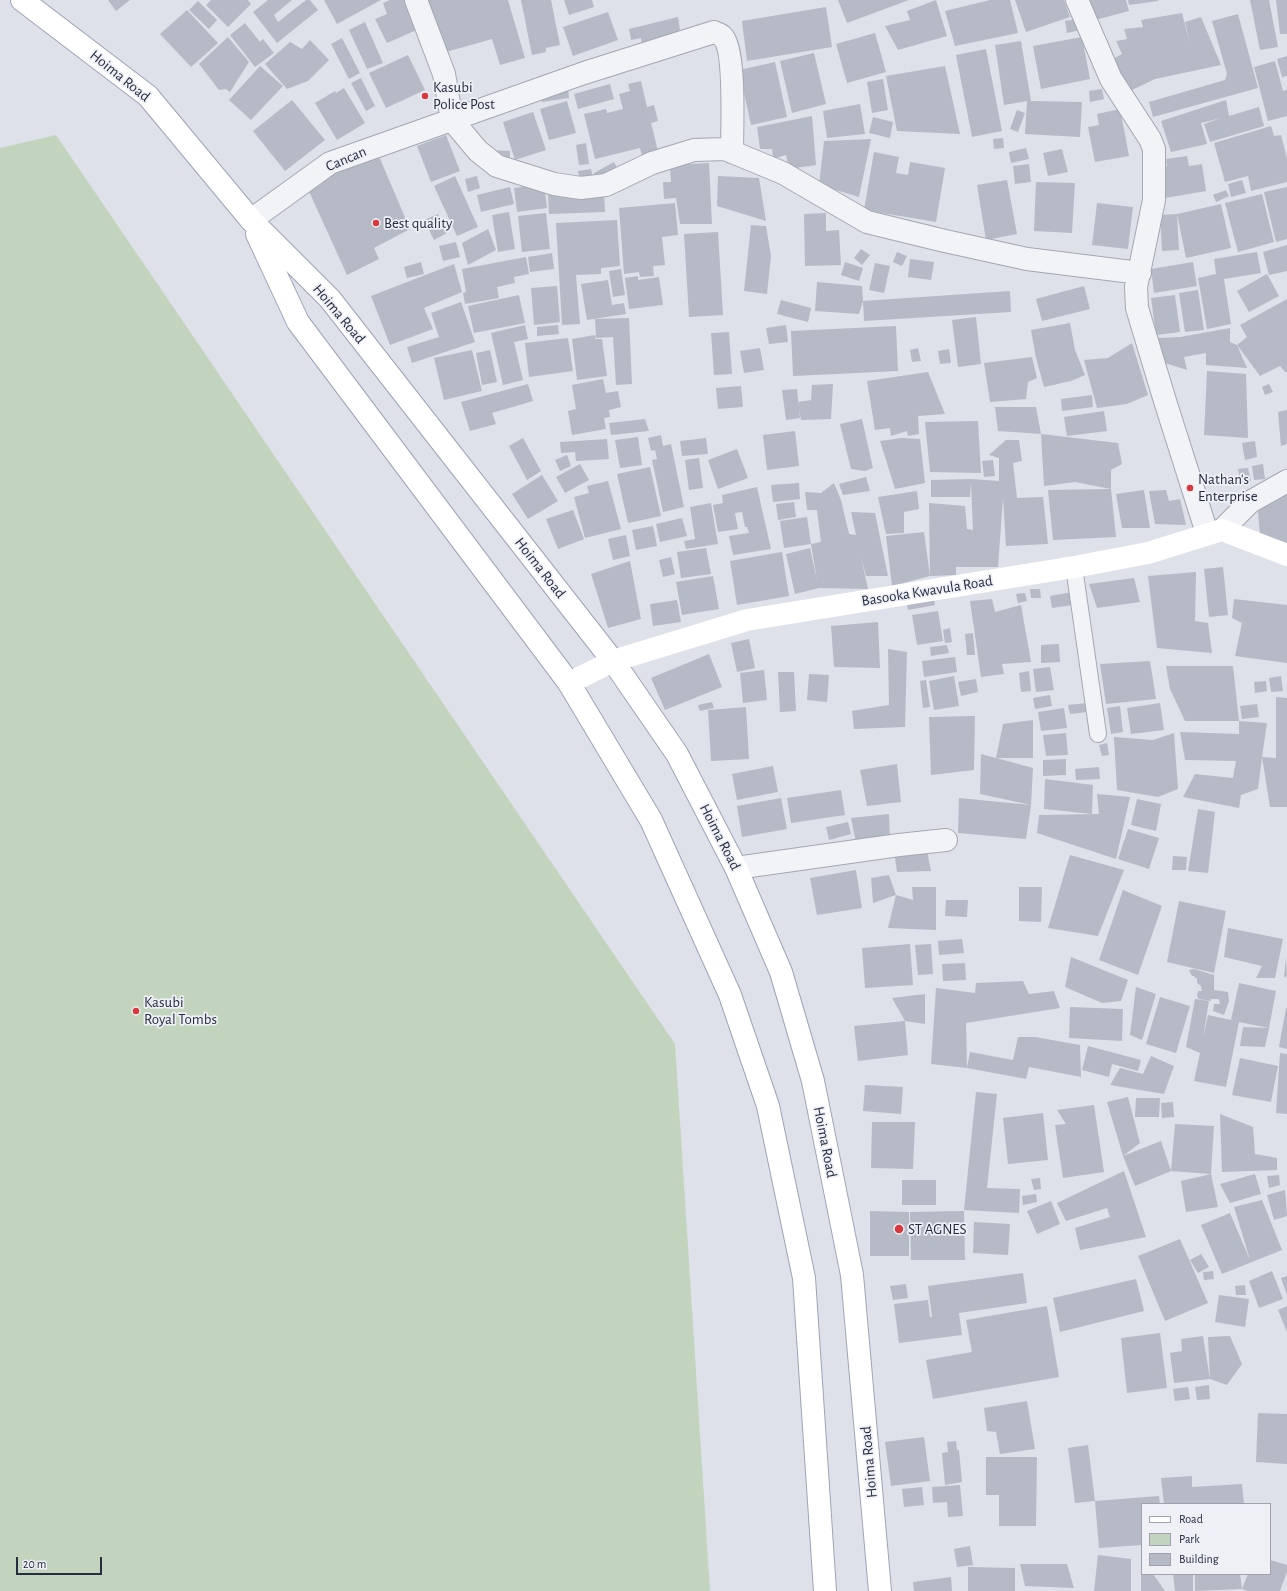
<!DOCTYPE html>
<html>
<head>
<meta charset="utf-8">
<style>
	body { margin:0 }
	#map { position:relative; width:1287px; height:1591px; overflow:hidden; background:#dee1e9; font-family:"Alegreya Sans",sans-serif }
	canvas { display:block }
	.legend { position:absolute; left:1141px; top:1503px; width:130px; height:72px; box-sizing:border-box; background:#eef0f6; border:1px solid #9ea2ae; margin:0; padding:5px 7px; list-style:none; font-size:12px; color:#262d41 }
	.legend li { display:flex; align-items:center; gap:8px; height:20px }
	.legend b { width:20px; border:1px solid #9ea2ae }
	.scale { position:absolute; left:16px; top:1557px; width:86px; height:18px; box-sizing:border-box; border:2px solid #262d41; border-top:0; padding-left:5px; font-size:12px; line-height:14px; white-space:nowrap; color:#262d41; -webkit-text-stroke:3px #eef0f6; paint-order:stroke }
</style>
</head>
<body>
<div id="map">
<canvas width="1287" height="1591"></canvas>
<ul class="legend">
<li><b style="height:5px;background:#fff"></b>Road</li>
<li><b style="height:11px;background:#c2d4be"></b>Park</li>
<li><b style="height:11px;background:#b5bac6"></b>Building</li>
</ul>
<div class="scale">20 m</div>
</div>
<script>
const g = document.querySelector('canvas').getContext('2d');
g.lineJoin = 'round';
function paint(path, color) {
  g.fillStyle = color;
  g.fill(path, 'evenodd');
}
function trace(path, color, width, dash) {
  g.strokeStyle = color;
  g.lineWidth = width;
  g.lineCap = dash ? 'butt' : 'round';
  g.setLineDash(dash || []);
  g.stroke(path);
}
function label(font, color, halo, rows, align = 'center') {
  g.font = font + ' "Alegreya Sans",sans-serif';
  g.lineWidth = 3.5;
  g.setLineDash([]);
  g.textBaseline = 'middle';
  g.strokeStyle = halo;
  g.fillStyle = color;
  for (const [text, x, y, turn = 0] of rows) {
    g.save();
    g.translate(x, y);
    g.rotate((+turn || 0) * Math.PI / 180);
    g.textAlign = isNaN(turn) ? turn : align;
    if (halo) g.strokeText(text, 0, 0);
    g.fillText(text, 0, 0);
    g.restore();
  }
}
const green = new Path2D(`
	M 56,135 L 675,1044 L 710,1591 L 0,1591 L 0,148 Z`);
const building = new Path2D(`
	M 108,0 L 130,0 L 116,11 Z
	M 211,0 L 248,0 L 251,4 L 228,27 L 206,5 Z
	M 268,0 L 292,0 L 274,15 L 278,22 L 306,0 L 310,0 L 318,10 L 277,43 L 253,12 Z
	M 324,0 L 381,0 L 337,24 Z
	M 390,0 L 406,0 L 419,29 L 387,43 L 375,19 L 387,14 L 383,3 Z
	M 423,0 L 508,0 L 525,58 L 500,65 L 492,39 L 439,54 Z
	M 521,0 L 551,0 L 560,45 L 546,48 L 546,52 L 532,55 Z
	M 564,0 L 592,0 L 594,7 L 569,15 Z
	M 838,0 L 909,0 L 847,23 Z
	M 936,0 L 947,36 L 898,50 L 885,26 L 910,20 L 907,11 Z
	M 990,0 L 1010,0 L 1018,33 L 955,46 L 945,11 Z
	M 1015,0 L 1064,0 L 1070,17 L 1026,32 Z
	M 1089,0 L 1126,0 L 1129,11 L 1095,20 Z
	M 1128,0 L 1158,0 L 1158,1 L 1129,5 Z
	M 1250,0 L 1269,0 L 1278,47 L 1260,50 Z
	M 1276,0 L 1287,0 L 1287,34 L 1280,34 Z
	M 198,1 L 217,20 L 209,29 L 189,10 Z
	M 826,7 L 832,47 L 747,61 L 742,21 Z
	M 187,10 L 218,43 L 191,67 L 160,34 Z
	M 608,12 L 618,40 L 573,56 L 563,27 Z
	M 1182,13 L 1190,44 L 1185,22 L 1201,17 L 1221,65 L 1155,79 L 1130,91 L 1113,59 L 1122,54 L 1116,41 L 1127,39 L 1124,29 L 1143,27 L 1141,20 Z
	M 1238,14 L 1258,88 L 1153,117 L 1149,102 L 1225,80 L 1227,74 L 1212,21 Z
	M 678,17 L 680,30 L 659,43 L 642,46 L 641,38 L 631,40 L 629,29 Z
	M 1078,19 L 1080,30 L 1067,33 L 1065,21 Z
	M 365,22 L 383,63 L 367,69 L 349,30 Z
	M 245,23 L 260,42 L 263,39 L 274,53 L 255,67 L 230,35 Z
	M 875,33 L 886,72 L 847,83 L 836,44 Z
	M 228,37 L 249,62 L 230,92 L 226,89 L 219,90 L 199,64 Z
	M 1082,37 L 1090,79 L 1041,89 L 1033,46 Z
	M 342,38 L 360,73 L 349,79 L 331,44 Z
	M 310,40 L 329,60 L 308,81 L 287,89 L 265,64 L 290,42 L 302,49 Z
	M 1021,41 L 1031,101 L 1082,102 L 1080,137 L 1025,134 L 1027,101 L 1004,105 L 995,45 Z
	M 986,49 L 1002,131 L 972,137 L 956,55 Z
	M 814,53 L 826,104 L 792,113 L 780,61 Z
	M 408,55 L 425,90 L 386,108 L 369,73 Z
	M 1287,56 L 1287,76 L 1282,77 L 1277,59 Z
	M 1275,61 L 1283,91 L 1287,90 L 1287,116 L 1268,121 L 1254,67 Z
	M 775,62 L 787,117 L 751,125 L 739,70 Z
	M 260,66 L 283,86 L 251,120 L 229,100 Z
	M 945,66 L 960,134 L 897,131 L 886,76 Z
	M 361,78 L 375,106 L 366,111 L 351,83 Z
	M 883,79 L 888,110 L 872,113 L 867,82 Z
	M 641,81 L 647,107 L 654,105 L 658,121 L 651,123 L 658,151 L 642,156 L 640,148 L 595,159 L 584,114 L 606,109 L 607,113 L 623,109 L 619,94 L 630,91 L 628,84 Z
	M 610,84 L 614,99 L 578,109 L 574,94 Z
	M 344,88 L 365,123 L 337,140 L 315,103 L 335,91 L 336,93 Z
	M 568,88 L 569,98 L 542,102 L 540,91 Z
	M 1102,89 L 1104,99 L 1090,102 L 1089,91 Z
	M 292,100 L 325,140 L 285,171 L 253,131 Z
	M 1226,100 L 1229,116 L 1259,107 L 1264,126 L 1210,142 L 1204,124 L 1221,118 L 1201,123 L 1207,144 L 1171,152 L 1161,121 Z
	M 567,101 L 576,133 L 549,140 L 540,109 Z
	M 860,104 L 865,134 L 827,138 L 823,111 Z
	M 1120,109 L 1129,156 L 1095,162 L 1088,127 L 1099,125 L 1097,114 Z
	M 1017,110 L 1025,113 L 1018,132 L 1010,129 Z
	M 533,112 L 546,150 L 515,160 L 503,122 Z
	M 812,116 L 816,165 L 789,169 L 786,155 L 773,159 L 772,149 L 760,149 L 757,127 Z
	M 873,117 L 893,122 L 890,138 L 869,133 Z
	M 1271,126 L 1274,136 L 1281,135 L 1287,158 L 1287,182 L 1251,191 L 1248,176 L 1225,182 L 1214,143 Z
	M 446,135 L 460,171 L 431,182 L 417,146 Z
	M 1003,138 L 1004,148 L 994,149 L 993,139 Z
	M 871,139 L 859,197 L 819,185 L 824,141 Z
	M 586,143 L 589,164 L 579,165 L 576,145 Z
	M 1026,148 L 1029,159 L 1011,163 L 1009,152 Z
	M 1062,149 L 1068,172 L 1048,176 L 1043,153 Z
	M 487,150 L 510,151 L 510,159 L 487,158 Z
	M 874,152 L 899,157 L 896,173 L 908,175 L 910,162 L 945,168 L 936,222 L 864,210 Z
	M 378,154 L 410,229 L 374,248 L 379,259 L 347,275 L 307,187 Z
	M 1187,156 L 1189,166 L 1202,164 L 1206,191 L 1165,198 L 1160,168 L 1167,166 L 1166,159 Z
	M 614,162 L 619,171 L 600,183 L 594,173 Z
	M 709,163 L 712,224 L 680,224 L 676,198 L 664,199 L 663,182 L 671,182 L 670,165 Z
	M 1029,164 L 1031,182 L 1015,184 L 1013,166 Z
	M 591,169 L 594,183 L 581,186 L 578,171 Z
	M 455,176 L 478,227 L 457,236 L 434,186 Z
	M 477,176 L 480,188 L 468,192 L 465,179 Z
	M 718,176 L 759,178 L 766,221 L 717,206 Z
	M 1007,180 L 1017,234 L 986,240 L 977,185 Z
	M 1242,180 L 1246,193 L 1231,197 L 1228,184 Z
	M 1036,182 L 1075,183 L 1072,233 L 1034,231 Z
	M 544,184 L 547,208 L 517,212 L 514,188 Z
	M 510,187 L 514,204 L 481,212 L 477,195 Z
	M 1287,187 L 1287,239 L 1276,242 L 1264,192 Z
	M 1226,190 L 1229,196 L 1216,202 L 1213,195 Z
	M 604,193 L 605,212 L 549,214 L 548,194 Z
	M 1262,194 L 1274,242 L 1238,252 L 1225,203 Z
	M 675,203 L 678,235 L 662,237 L 665,265 L 653,266 L 654,276 L 640,277 L 639,272 L 624,274 L 619,208 Z
	M 1097,203 L 1133,207 L 1128,249 L 1092,245 Z
	M 1221,204 L 1231,248 L 1186,258 L 1177,214 Z
	M 509,212 L 515,249 L 498,252 L 492,215 Z
	M 546,213 L 550,249 L 522,252 L 518,216 Z
	M 826,213 L 826,231 L 839,230 L 841,265 L 805,266 L 804,214 Z
	M 438,214 L 447,233 L 434,240 L 424,220 Z
	M 1177,214 L 1179,250 L 1162,251 L 1160,215 Z
	M 617,220 L 620,266 L 601,268 L 601,274 L 576,275 L 580,324 L 562,325 L 556,223 Z
	M 751,225 L 766,226 L 771,256 L 767,294 L 744,291 Z
	M 488,229 L 496,250 L 468,265 L 462,243 Z
	M 718,232 L 723,315 L 689,317 L 684,234 Z
	M 456,242 L 460,257 L 443,261 L 439,246 Z
	M 1287,245 L 1287,271 L 1269,275 L 1263,252 Z
	M 861,249 L 870,255 L 862,265 L 854,258 Z
	M 897,252 L 907,256 L 902,266 L 893,262 Z
	M 1257,252 L 1261,273 L 1224,279 L 1231,324 L 1207,329 L 1198,278 L 1216,274 L 1214,259 Z
	M 552,253 L 554,269 L 530,272 L 528,257 Z
	M 526,257 L 529,274 L 514,277 L 515,283 L 497,287 L 499,298 L 465,304 L 463,293 L 466,292 L 462,269 Z
	M 910,259 L 934,262 L 931,280 L 908,277 Z
	M 421,262 L 424,274 L 407,278 L 404,267 Z
	M 845,262 L 863,268 L 859,281 L 841,275 Z
	M 1193,262 L 1197,286 L 1154,293 L 1151,269 Z
	M 875,263 L 890,266 L 884,293 L 869,290 Z
	M 454,264 L 462,292 L 424,308 L 433,329 L 390,345 L 371,296 Z
	M 621,269 L 625,295 L 613,297 L 609,271 Z
	M 1267,274 L 1279,296 L 1249,312 L 1237,291 Z
	M 638,276 L 638,280 L 659,277 L 663,305 L 629,309 L 625,278 Z
	M 608,280 L 612,305 L 624,303 L 626,314 L 587,320 L 581,284 Z
	M 817,282 L 862,286 L 863,301 L 1010,291 L 1011,312 L 864,321 L 863,301 L 859,314 L 815,311 Z
	M 557,286 L 560,322 L 534,325 L 531,288 Z
	M 1084,286 L 1090,309 L 1042,321 L 1036,299 Z
	M 1198,290 L 1204,330 L 1185,332 L 1179,293 Z
	M 519,295 L 525,323 L 474,333 L 468,306 Z
	M 1175,295 L 1180,332 L 1156,335 L 1151,298 Z
	M 1287,299 L 1287,372 L 1285,372 L 1280,366 L 1260,376 L 1237,345 L 1247,337 L 1240,325 Z
	M 781,300 L 811,308 L 808,322 L 777,314 Z
	M 461,302 L 475,342 L 412,363 L 407,347 L 439,337 L 431,313 Z
	M 976,317 L 981,364 L 958,367 L 952,320 Z
	M 629,318 L 632,384 L 616,385 L 613,337 L 596,338 L 595,319 Z
	M 1070,323 L 1075,350 L 1085,375 L 1071,381 L 1044,387 L 1036,358 L 1031,330 Z
	M 525,325 L 528,339 L 514,342 L 523,380 L 503,385 L 491,333 Z
	M 558,325 L 559,334 L 537,336 L 537,327 Z
	M 786,325 L 788,342 L 769,344 L 766,328 Z
	M 896,326 L 898,371 L 793,376 L 791,331 Z
	M 1230,328 L 1230,342 L 1237,345 L 1247,368 L 1206,365 L 1206,353 L 1184,357 L 1187,370 L 1165,363 L 1158,338 L 1180,337 Z
	M 729,332 L 732,374 L 714,375 L 711,333 Z
	M 595,335 L 596,341 L 596,339 L 602,339 L 607,376 L 577,380 L 572,339 Z
	M 568,338 L 573,371 L 529,377 L 525,343 Z
	M 1132,343 L 1148,395 L 1127,404 L 1097,408 L 1084,360 L 1108,358 Z
	M 760,348 L 764,370 L 744,373 L 740,351 Z
	M 918,348 L 921,361 L 912,362 L 910,350 Z
	M 949,349 L 951,363 L 940,364 L 938,351 Z
	M 472,350 L 482,391 L 444,400 L 434,358 Z
	M 490,350 L 497,382 L 482,385 L 476,353 Z
	M 1032,357 L 1037,378 L 1028,382 L 1026,399 L 990,402 L 984,363 Z
	M 1207,371 L 1246,374 L 1248,438 L 1204,435 Z
	M 928,372 L 945,414 L 918,416 L 919,434 L 908,436 L 907,431 L 891,436 L 890,428 L 875,430 L 867,381 Z
	M 603,379 L 606,393 L 618,391 L 621,407 L 609,410 L 610,417 L 604,418 L 606,429 L 572,435 L 568,411 L 576,409 L 572,385 Z
	M 528,384 L 533,401 L 492,413 L 496,424 L 470,431 L 461,402 Z
	M 833,384 L 831,419 L 801,420 L 798,402 L 811,400 L 812,385 Z
	M 1269,384 L 1273,392 L 1265,395 L 1262,387 Z
	M 741,386 L 743,407 L 718,409 L 716,388 Z
	M 797,389 L 800,418 L 786,420 L 782,390 Z
	M 1092,395 L 1093,407 L 1062,411 L 1061,399 Z
	M 995,407 L 1036,407 L 1041,434 L 998,431 Z
	M 1287,410 L 1287,444 L 1281,446 L 1278,412 Z
	M 1104,411 L 1107,431 L 1067,436 L 1064,417 Z
	M 645,419 L 649,431 L 611,435 L 609,423 Z
	M 862,419 L 873,468 L 865,471 L 851,469 L 840,424 Z
	M 978,421 L 981,473 L 930,472 L 925,422 Z
	M 795,431 L 799,466 L 767,470 L 763,435 Z
	M 1041,434 L 1118,443 L 1122,464 L 1111,470 L 1111,489 L 1075,482 L 1044,486 Z
	M 661,435 L 663,446 L 671,444 L 684,507 L 663,512 L 652,460 L 657,459 L 655,450 L 651,451 L 648,438 Z
	M 638,437 L 642,465 L 620,468 L 615,440 Z
	M 523,438 L 541,471 L 527,480 L 509,446 Z
	M 706,438 L 708,454 L 682,456 L 680,441 Z
	M 902,438 L 920,439 L 925,483 L 895,489 L 880,441 Z
	M 607,439 L 609,459 L 576,461 L 575,452 L 561,453 L 560,442 Z
	M 1006,440 L 1019,440 L 1022,461 L 1013,463 L 1017,498 L 1043,497 L 1048,544 L 1006,546 L 1003,498 L 998,567 L 956,567 L 956,575 L 930,576 L 892,586 L 886,536 L 924,532 L 930,576 L 929,503 L 965,506 L 967,529 L 973,530 L 971,483 L 970,497 L 931,497 L 931,480 L 971,479 L 999,481 L 999,458 L 989,455 Z
	M 1255,441 L 1257,457 L 1245,460 L 1242,443 Z
	M 737,449 L 748,478 L 718,489 L 708,460 Z
	M 567,455 L 571,466 L 560,471 L 555,460 Z
	M 699,458 L 703,488 L 689,490 L 685,460 Z
	M 993,460 L 995,476 L 984,477 L 982,461 Z
	M 580,464 L 589,480 L 565,493 L 556,477 Z
	M 1263,464 L 1265,479 L 1254,480 L 1252,466 Z
	M 650,467 L 661,516 L 628,523 L 617,474 Z
	M 1248,468 L 1251,481 L 1241,483 L 1238,469 Z
	M 542,475 L 558,501 L 528,519 L 512,494 Z
	M 866,477 L 870,491 L 843,495 L 839,484 Z
	M 608,481 L 621,529 L 585,538 L 574,497 L 589,493 L 587,486 Z
	M 799,483 L 800,499 L 773,502 L 771,485 Z
	M 834,483 L 841,500 L 849,534 L 856,535 L 851,512 L 875,513 L 888,576 L 866,576 L 861,557 L 868,589 L 819,588 L 795,594 L 786,554 L 810,548 L 817,580 L 811,544 L 821,542 L 817,510 L 807,510 L 805,492 L 821,493 Z
	M 757,487 L 771,549 L 733,555 L 729,536 L 749,533 L 747,527 L 745,527 L 742,512 L 735,513 L 738,529 L 718,532 L 713,505 L 723,503 L 722,495 Z
	M 1111,489 L 1116,537 L 1053,540 L 1048,490 Z
	M 1144,490 L 1150,528 L 1122,528 L 1116,494 Z
	M 1166,490 L 1169,501 L 1180,499 L 1186,525 L 1155,524 L 1149,491 Z
	M 917,491 L 919,509 L 904,512 L 904,533 L 886,534 L 878,497 Z
	M 1287,491 L 1287,546 L 1260,536 L 1258,511 Z
	M 794,502 L 796,517 L 778,520 L 776,504 Z
	M 711,503 L 718,544 L 686,549 L 684,541 L 695,539 L 690,507 Z
	M 573,510 L 584,539 L 558,549 L 546,519 Z
	M 807,517 L 811,544 L 784,548 L 780,521 Z
	M 682,518 L 687,536 L 660,542 L 656,524 Z
	M 653,526 L 657,546 L 636,550 L 632,530 Z
	M 626,535 L 630,556 L 613,560 L 608,539 Z
	M 706,548 L 711,574 L 681,578 L 677,552 Z
	M 782,552 L 789,596 L 737,605 L 730,561 Z
	M 671,557 L 675,574 L 663,577 L 659,560 Z
	M 630,561 L 641,619 L 608,628 L 591,574 Z
	M 1223,567 L 1228,615 L 1209,617 L 1204,569 Z
	M 1196,572 L 1195,621 L 1208,623 L 1212,653 L 1157,648 L 1148,576 Z
	M 713,576 L 719,609 L 682,615 L 676,582 Z
	M 1134,578 L 1140,602 L 1097,608 L 1089,584 Z
	M 1030,589 L 1040,589 L 1041,598 L 1031,598 Z
	M 1072,592 L 1073,605 L 1052,608 L 1050,596 Z
	M 1025,593 L 1027,601 L 1018,603 L 1016,594 Z
	M 933,594 L 935,605 L 908,610 L 906,599 Z
	M 992,599 L 995,612 L 1021,605 L 1031,662 L 1002,664 L 1004,674 L 981,677 L 970,601 Z
	M 1234,599 L 1287,605 L 1287,663 L 1235,656 L 1242,623 L 1232,618 Z
	M 677,600 L 681,622 L 653,626 L 650,604 Z
	M 938,611 L 943,641 L 917,645 L 912,615 Z
	M 878,622 L 880,668 L 834,667 L 831,626 Z
	M 950,628 L 952,642 L 945,643 L 943,630 Z
	M 973,633 L 975,655 L 967,655 L 965,634 Z
	M 749,639 L 755,668 L 737,672 L 731,643 Z
	M 1059,644 L 1060,662 L 1041,663 L 1041,645 Z
	M 947,645 L 949,653 L 931,656 L 930,647 Z
	M 888,649 L 907,652 L 905,727 L 854,729 L 852,711 L 889,705 Z
	M 709,654 L 722,687 L 665,710 L 651,678 Z
	M 955,657 L 957,672 L 924,677 L 922,661 Z
	M 1150,661 L 1156,699 L 1106,704 L 1100,664 Z
	M 1166,666 L 1233,666 L 1239,721 L 1267,723 L 1262,757 L 1276,758 L 1276,697 L 1287,698 L 1287,807 L 1270,807 L 1262,757 L 1258,789 L 1241,795 L 1239,808 L 1183,797 L 1195,774 L 1233,778 L 1236,761 L 1185,760 L 1180,732 L 1239,734 L 1239,721 L 1185,721 L 1170,689 Z
	M 1050,667 L 1054,690 L 1036,692 L 1033,669 Z
	M 764,670 L 767,700 L 743,703 L 740,673 Z
	M 1029,671 L 1031,691 L 1021,692 L 1019,673 Z
	M 778,672 L 794,672 L 796,711 L 780,712 Z
	M 809,674 L 829,675 L 827,702 L 807,700 Z
	M 954,676 L 959,706 L 934,710 L 929,681 Z
	M 1281,676 L 1283,691 L 1271,692 L 1269,678 Z
	M 976,679 L 978,692 L 961,696 L 958,682 Z
	M 926,680 L 930,707 L 923,708 L 920,681 Z
	M 1266,681 L 1267,691 L 1255,693 L 1254,682 Z
	M 1050,695 L 1052,706 L 1035,709 L 1033,698 Z
	M 712,702 L 714,708 L 700,711 L 698,705 Z
	M 1087,703 L 1088,712 L 1070,714 L 1068,705 Z
	M 1160,703 L 1164,730 L 1131,734 L 1127,708 Z
	M 1257,704 L 1259,717 L 1242,719 L 1240,706 Z
	M 1120,706 L 1123,732 L 1111,734 L 1107,708 Z
	M 746,707 L 749,759 L 711,761 L 708,710 Z
	M 1064,708 L 1067,728 L 1041,731 L 1038,712 Z
	M 975,716 L 974,770 L 931,775 L 929,717 Z
	M 1033,720 L 1033,758 L 996,758 L 1033,768 L 1031,805 L 980,794 L 981,754 L 996,758 L 1003,724 Z
	M 1066,733 L 1068,755 L 1046,756 L 1043,735 Z
	M 1174,733 L 1178,789 L 1158,797 L 1117,790 L 1114,737 L 1153,740 Z
	M 1107,743 L 1109,755 L 1102,756 L 1099,745 Z
	M 1066,759 L 1066,775 L 1043,776 L 1043,760 Z
	M 897,764 L 901,802 L 867,806 L 860,770 Z
	M 773,766 L 778,792 L 737,800 L 732,774 Z
	M 1099,767 L 1100,779 L 1076,780 L 1075,769 Z
	M 1045,779 L 1093,785 L 1092,814 L 1044,809 Z
	M 841,790 L 845,815 L 791,823 L 787,798 Z
	M 1097,794 L 1130,797 L 1116,859 L 1037,833 L 1039,815 L 1099,814 Z
	M 781,798 L 787,829 L 742,837 L 737,806 Z
	M 959,798 L 1031,805 L 1026,839 L 958,833 Z
	M 1137,799 L 1161,804 L 1156,831 L 1131,825 Z
	M 1198,809 L 1215,812 L 1208,873 L 1188,871 Z
	M 889,814 L 890,840 L 856,842 L 851,818 Z
	M 848,822 L 851,834 L 829,840 L 826,827 Z
	M 1128,829 L 1159,838 L 1149,869 L 1118,859 Z
	M 894,850 L 927,851 L 931,871 L 897,872 Z
	M 1070,855 L 1124,870 L 1098,936 L 1048,928 Z
	M 1173,856 L 1187,857 L 1186,870 L 1172,870 Z
	M 856,870 L 862,908 L 817,915 L 810,878 Z
	M 889,875 L 896,895 L 913,900 L 912,887 L 936,887 L 936,930 L 888,928 L 896,895 L 873,903 L 871,878 Z
	M 1019,887 L 1042,887 L 1041,922 L 1019,921 Z
	M 1123,890 L 1162,906 L 1138,975 L 1099,960 Z
	M 946,900 L 968,900 L 967,917 L 945,916 Z
	M 1179,901 L 1226,911 L 1214,973 L 1167,962 Z
	M 1228,928 L 1283,939 L 1275,978 L 1256,978 L 1262,966 L 1224,957 Z
	M 962,939 L 964,953 L 939,955 L 938,941 Z
	M 910,944 L 913,985 L 865,988 L 862,948 Z
	M 931,944 L 933,974 L 918,975 L 915,945 Z
	M 1071,957 L 1128,980 L 1121,1001 L 1102,1003 L 1065,987 Z
	M 1286,957 L 1287,976 L 1284,977 Z
	M 965,963 L 966,980 L 943,981 L 942,964 Z
	M 1194,969 L 1214,975 L 1214,990 L 1228,992 L 1229,1001 L 1224,1015 L 1213,1011 L 1214,1004 L 1220,1004 L 1219,999 L 1211,999 L 1211,1001 L 1199,999 L 1197,996 L 1198,991 L 1202,991 L 1201,986 L 1197,983 L 1197,978 L 1195,978 L 1194,976 L 1192,976 L 1189,970 Z
	M 1023,981 L 1029,994 L 1054,991 L 1060,1008 L 966,1023 L 967,1068 L 970,1052 L 1013,1060 L 1018,1037 L 1035,1037 L 1080,1045 L 1081,1077 L 1029,1067 L 1026,1079 L 967,1068 L 931,1064 L 936,988 L 975,993 L 976,983 Z
	M 1239,983 L 1276,991 L 1269,1028 L 1239,1022 L 1226,1087 L 1194,1081 L 1200,1053 L 1186,1047 L 1195,999 L 1209,1001 L 1203,1037 L 1208,1015 L 1231,1020 Z
	M 1136,987 L 1156,994 L 1142,1040 L 1130,1035 Z
	M 925,994 L 925,1024 L 905,1021 L 892,998 Z
	M 1160,997 L 1190,1006 L 1176,1053 L 1146,1044 Z
	M 1070,1007 L 1123,1009 L 1122,1041 L 1069,1038 Z
	M 1286,1008 L 1287,1008 L 1287,1049 L 1279,1047 Z
	M 905,1021 L 908,1055 L 858,1061 L 854,1026 Z
	M 1243,1027 L 1269,1028 L 1265,1047 L 1240,1046 Z
	M 1088,1046 L 1141,1060 L 1138,1071 L 1112,1064 L 1109,1077 L 1082,1070 Z
	M 1280,1053 L 1287,1054 L 1287,1114 L 1276,1113 Z
	M 1151,1056 L 1174,1066 L 1164,1094 L 1110,1085 L 1120,1068 L 1143,1074 Z
	M 1240,1058 L 1278,1066 L 1271,1102 L 1232,1095 Z
	M 865,1085 L 903,1087 L 901,1114 L 863,1111 Z
	M 976,1092 L 997,1094 L 987,1188 L 1020,1189 L 1019,1213 L 964,1210 Z
	M 1128,1097 L 1140,1143 L 1123,1156 L 1161,1141 L 1171,1171 L 1135,1186 L 1123,1156 L 1107,1102 Z
	M 1136,1098 L 1160,1098 L 1159,1117 L 1135,1117 Z
	M 1173,1102 L 1174,1117 L 1162,1118 L 1161,1103 Z
	M 1094,1105 L 1104,1172 L 1063,1178 L 1055,1125 L 1066,1124 L 1057,1110 Z
	M 1043,1113 L 1048,1160 L 1008,1164 L 1003,1118 Z
	M 1220,1114 L 1253,1127 L 1255,1154 L 1277,1158 L 1277,1170 L 1222,1172 Z
	M 872,1122 L 915,1122 L 913,1169 L 871,1168 Z
	M 1175,1124 L 1214,1126 L 1211,1174 L 1171,1171 Z
	M 1124,1171 L 1146,1237 L 1080,1250 L 1075,1228 L 1110,1217 L 1107,1208 L 1066,1221 L 1057,1203 Z
	M 1211,1174 L 1218,1207 L 1186,1212 L 1181,1181 Z
	M 1255,1174 L 1261,1194 L 1230,1203 L 1220,1184 Z
	M 1279,1175 L 1280,1185 L 1269,1188 L 1267,1176 Z
	M 1040,1178 L 1041,1189 L 1034,1190 L 1031,1179 Z
	M 902,1180 L 936,1180 L 936,1205 L 902,1205 Z
	M 1285,1190 L 1287,1216 L 1274,1220 L 1267,1195 Z
	M 1036,1194 L 1037,1202 L 1023,1205 L 1022,1196 Z
	M 1262,1200 L 1282,1250 L 1222,1274 L 1201,1225 L 1230,1213 L 1250,1260 L 1234,1207 Z
	M 1051,1201 L 1060,1224 L 1037,1234 L 1027,1211 Z
	M 870,1211 L 909,1212 L 909,1256 L 870,1256 Z
	M 964,1211 L 965,1260 L 911,1260 L 910,1212 Z
	M 974,1222 L 1010,1224 L 1008,1255 L 973,1253 Z
	M 1180,1239 L 1208,1303 L 1165,1321 L 1138,1256 Z
	M 1201,1254 L 1209,1267 L 1198,1273 L 1190,1260 Z
	M 1213,1271 L 1214,1279 L 1204,1280 L 1203,1272 Z
	M 1272,1271 L 1283,1299 L 1259,1308 L 1249,1281 Z
	M 1023,1273 L 1027,1303 L 959,1313 L 962,1335 L 899,1343 L 894,1304 L 928,1300 L 930,1317 L 932,1317 L 928,1286 Z
	M 1287,1276 L 1287,1295 L 1281,1278 Z
	M 1136,1279 L 1144,1311 L 1060,1332 L 1053,1298 Z
	M 906,1284 L 908,1298 L 893,1300 L 890,1286 Z
	M 1245,1285 L 1246,1295 L 1236,1295 L 1235,1286 Z
	M 1219,1295 L 1249,1299 L 1245,1327 L 1215,1322 Z
	M 1047,1306 L 1059,1377 L 933,1399 L 926,1360 L 972,1352 L 966,1320 Z
	M 1287,1306 L 1287,1332 L 1278,1310 Z
	M 1160,1333 L 1167,1388 L 1127,1393 L 1121,1338 Z
	M 1203,1336 L 1210,1379 L 1208,1337 L 1230,1336 L 1242,1364 L 1227,1385 L 1210,1379 L 1174,1383 L 1170,1353 L 1182,1351 L 1181,1339 Z
	M 1209,1385 L 1210,1399 L 1197,1400 L 1195,1387 Z
	M 1188,1387 L 1190,1399 L 1175,1401 L 1173,1389 Z
	M 1027,1401 L 1035,1449 L 1000,1454 L 996,1432 L 987,1431 L 984,1408 Z
	M 1258,1413 L 1287,1414 L 1287,1464 L 1256,1462 Z
	M 924,1437 L 930,1481 L 891,1486 L 885,1442 Z
	M 956,1441 L 957,1450 L 959,1450 L 962,1482 L 945,1485 L 942,1453 L 948,1452 L 947,1442 Z
	M 1088,1445 L 1095,1501 L 1159,1496 L 1160,1504 L 1142,1504 L 1142,1545 L 1099,1548 L 1095,1501 L 1075,1503 L 1068,1448 Z
	M 986,1457 L 1037,1457 L 1036,1526 L 999,1526 L 999,1495 L 986,1495 Z
	M 1192,1476 L 1192,1487 L 1242,1484 L 1244,1504 L 1164,1504 L 1161,1478 Z
	M 960,1485 L 963,1516 L 948,1517 L 947,1502 L 933,1503 L 932,1487 Z
	M 922,1487 L 924,1505 L 904,1507 L 902,1489 Z
	M 970,1546 L 973,1565 L 957,1567 L 954,1549 Z
	M 1098,1555 L 1131,1559 L 1131,1591 L 1094,1591 Z
	M 1270,1560 L 1287,1565 L 1287,1572 L 1280,1591 L 1248,1591 L 1242,1589 L 1195,1591 L 1195,1574 L 1240,1574 L 1242,1589 L 1248,1574 L 1270,1574 Z
	M 1020,1564 L 1067,1564 L 1074,1588 L 1025,1586 Z
	M 968,1567 L 1015,1568 L 1015,1591 L 968,1591 Z
	M 1141,1574 L 1153,1574 L 1165,1591 L 1141,1591 Z
	M 1173,1574 L 1193,1574 L 1193,1591 L 1175,1591 Z
	M 951,1577 L 952,1591 L 914,1591 L 913,1582 Z`);
const lane = new Path2D(`
	M 1074,567 L 1098,734`);
const street = new Path2D(`
	M 416,0 L 444,74 L 452,120 L 478,151 L 497,166 L 554,184 L 581,188 L 606,185 L 652,163 L 694,150 L 725,149 L 783,173 L 867,222 L 945,241 L 1027,259 L 1140,273
	M 1077,0 L 1111,79 L 1150,139 L 1154,149 L 1154,200 L 1136,287 L 1137,308 L 1165,401 L 1207,533
	M 251,220 L 330,163 L 584,73 L 714,32 C 716,33 720,34 722,36 C 736,48 732,132 732,152
	M 1222,530 L 1250,502 L 1287,481
	M 736,868 L 899,845 L 946,840`);
const secondary = new Path2D(`
	M 569,683 L 613,661 L 747,620 L 1074,567 L 1148,553 L 1222,530 L 1287,555`);
const primary = new Path2D(`
	M 22,0 L 148,96 L 251,220 L 330,299 L 613,661 L 677,754 L 736,868 L 781,972 L 813,1081 L 852,1275 L 880,1591
	M 257,234 L 298,322 L 569,683 L 651,820 L 730,995 L 768,1106 L 804,1278 L 825,1591`);
const markers = [
	[425,96,4,"#d9383f"],
	[376,223,4,"#d9383f"],
	[1190,488,4,"#d9383f"],
	[136,1011,4,"#d9383f"],
	[899,1229,5,"#d9383f"]
];
const streetNames = [
	["Hoima Road",120,76,39],
	["Cancan",346,159,-23],
	["Hoima Road",339,314,50],
	["Hoima Road",540,568,52],
	["Basooka Kwavula Road",927,591,-9],
	["Hoima Road",720,837,63],
	["Hoima Road",825,1142,79],
	["Hoima Road",869,1462,-95]
];
const poiNames = [
	["Kasubi",433,87],
	["Police Post",433,104],
	["Best quality",384,223],
	["Nathan's",1198,479],
	["Enterprise",1198,496],
	["Kasubi",144,1002],
	["Royal Tombs",144,1019],
	["ST AGNES",908,1229]
];
paint(green, '#c2d4be');
paint(building, '#b5bac6');
trace(lane, '#a3a7b3', 18);
trace(street, '#a3a7b3', 24);
trace(primary, '#9ca4b6', 24);
trace(lane, '#f1f3f7', 16);
trace(street, '#f1f3f7', 22);
trace(secondary, '#fff', 22);
trace(primary, '#fff', 22);
for (const [x, y, r, color] of markers) {
  const dot = new Path2D();
  dot.arc(x, y, r, 0, 2 * Math.PI);
  g.fillStyle = color;
  g.fill(dot);
  trace(dot, '#eef0f6', 1.5);
}
label('15px', '#262d41', '#eef0f6', streetNames);
label('15px', '#262d41', '#eef0f6', poiNames, 'left');
</script>
</body>
</html>
